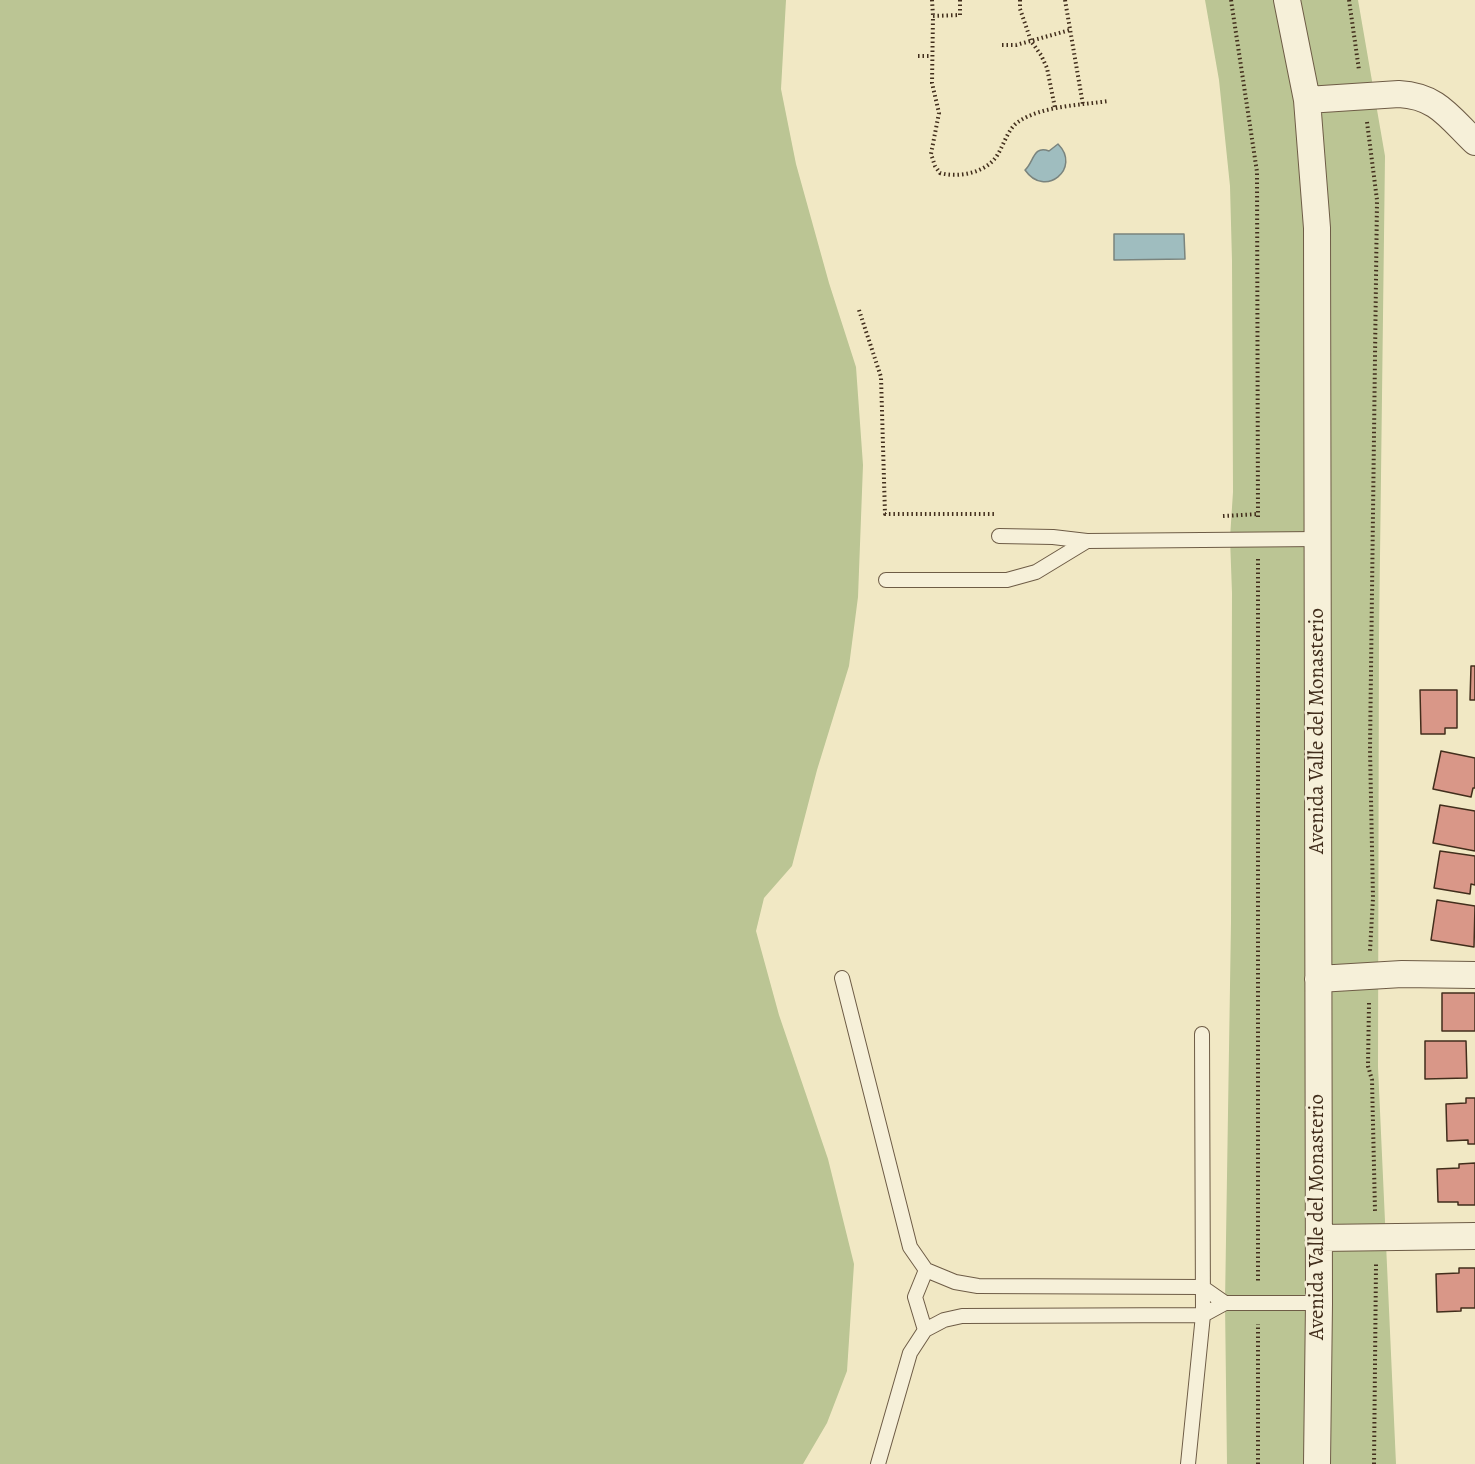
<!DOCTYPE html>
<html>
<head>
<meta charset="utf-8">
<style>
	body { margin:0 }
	canvas { display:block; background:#f1e8c4 }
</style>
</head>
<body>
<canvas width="1475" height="1464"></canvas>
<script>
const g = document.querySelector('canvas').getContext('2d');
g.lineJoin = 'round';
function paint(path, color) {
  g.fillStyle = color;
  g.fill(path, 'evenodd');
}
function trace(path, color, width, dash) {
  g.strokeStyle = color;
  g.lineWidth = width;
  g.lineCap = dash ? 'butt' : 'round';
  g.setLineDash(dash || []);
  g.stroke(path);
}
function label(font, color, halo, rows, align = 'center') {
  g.font = font + ' Alegreya,serif';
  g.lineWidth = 5;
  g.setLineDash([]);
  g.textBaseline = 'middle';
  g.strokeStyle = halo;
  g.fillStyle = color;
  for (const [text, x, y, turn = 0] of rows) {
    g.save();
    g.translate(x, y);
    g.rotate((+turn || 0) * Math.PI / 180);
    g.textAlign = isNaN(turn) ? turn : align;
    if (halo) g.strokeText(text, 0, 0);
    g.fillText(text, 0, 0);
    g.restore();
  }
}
const green = new Path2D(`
	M 0,0 L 786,0 L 781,89 L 796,164 L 829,283 L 856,367 L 863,465 L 858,597 L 849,666 L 817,770 L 792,866 L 764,898 L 756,931 L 779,1015 L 828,1159 L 854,1264 L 847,1371 L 827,1423 L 803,1464 L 0,1464 Z
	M 1205,0 L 1358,0 L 1385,156 L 1379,636 L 1378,1067 L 1396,1464 L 1227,1464 L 1225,1303 L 1231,922 L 1232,593 L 1230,538 L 1233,492 L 1232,261 L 1230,186 L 1219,80 Z`);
const water = new Path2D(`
	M 1058,144 C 1082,168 1045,199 1025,170 C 1034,162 1033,145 1049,151 Z
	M 1114,234 L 1184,234 L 1185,259 L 1114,260 Z`);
const building = new Path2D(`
	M 1471,666 L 1475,666 L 1475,700 L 1470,700 Z
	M 1420,690 L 1457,690 L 1457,728 L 1445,728 L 1445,734 L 1421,734 Z
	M 1441,751 L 1475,758 L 1475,788 L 1473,788 L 1471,797 L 1433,789 Z
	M 1440,805 L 1475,811 L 1475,851 L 1433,843 Z
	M 1440,851 L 1475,856 L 1475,885 L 1471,884 L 1470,894 L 1434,888 Z
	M 1437,900 L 1475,906 L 1474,947 L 1431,940 Z
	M 1442,993 L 1475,993 L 1475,1031 L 1442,1031 Z
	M 1425,1041 L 1466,1041 L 1467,1078 L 1425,1079 Z
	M 1466,1098 L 1475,1098 L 1475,1144 L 1468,1144 L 1468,1140 L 1447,1141 L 1446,1104 L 1466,1103 Z
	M 1475,1163 L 1475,1205 L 1458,1205 L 1458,1202 L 1438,1202 L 1437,1169 L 1459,1168 L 1459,1164 Z
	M 1459,1268 L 1475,1268 L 1475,1308 L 1461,1308 L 1461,1311 L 1437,1312 L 1436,1274 L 1459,1273 Z`);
const path = new Path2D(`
	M 932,0 L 933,16
	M 960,0 L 960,15 L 933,16 L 932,83 L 939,113 L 931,154 L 935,166 L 940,173 C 959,178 987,173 998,154 C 1004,144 1008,129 1018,122 C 1041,106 1081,105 1109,101
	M 1020,0 L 1020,9 L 1031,41 L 1041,55 L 1047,68 L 1055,108
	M 1065,0 L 1083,105
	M 1231,0 L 1257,172 L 1258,518
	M 1349,0 L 1359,70
	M 1002,45 L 1016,45 L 1070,30
	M 918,56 L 931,56
	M 1367,122 L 1377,200 L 1370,749 L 1373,898 L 1370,951
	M 859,310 L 881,377 L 885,514 L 994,514
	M 1223,516 L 1258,514
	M 1258,559 L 1258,1283
	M 1369,1003 L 1368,1066 L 1372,1080 L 1375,1211
	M 1258,1464 L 1258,1324
	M 1374,1464 L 1376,1264`);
const service = new Path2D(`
	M 999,536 L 1053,537 L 1087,541
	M 886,580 L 1007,580 L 1036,572 L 1087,541 L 1318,539
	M 842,978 L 910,1247 L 926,1270 L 915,1297 L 925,1330 L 910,1353 L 878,1464
	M 926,1270 L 955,1282 L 978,1286 L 1202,1287 L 1225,1303
	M 925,1330 L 944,1320 L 962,1316 L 1203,1315 L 1225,1303 L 1319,1303
	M 1188,1464 L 1203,1315 L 1202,1034`);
const minor = new Path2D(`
	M 1287,0 L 1307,100 L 1317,228 L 1319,1303 L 1317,1464
	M 1307,100 L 1399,94 C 1437,96 1449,117 1475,142
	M 1318,979 L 1402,974 L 1475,975
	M 1319,1238 L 1475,1236`);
const streetNames = [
	["Avenida Valle del Monasterio",1318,731,-90],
	["Avenida Valle del Monasterio",1318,1217,-90]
];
paint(green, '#bbc594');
paint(water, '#9fbdbf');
trace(water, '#7a847e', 1.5);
paint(building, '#d99788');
trace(building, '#422e1c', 1.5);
trace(service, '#6e5c46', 16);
trace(minor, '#6e5c46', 28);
trace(path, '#422e1c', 4, [1.5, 3]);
trace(service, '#f6f0d9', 14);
trace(minor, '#f6f0d9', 26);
label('21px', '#422e1c', '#f6f0d9', streetNames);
</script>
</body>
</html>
